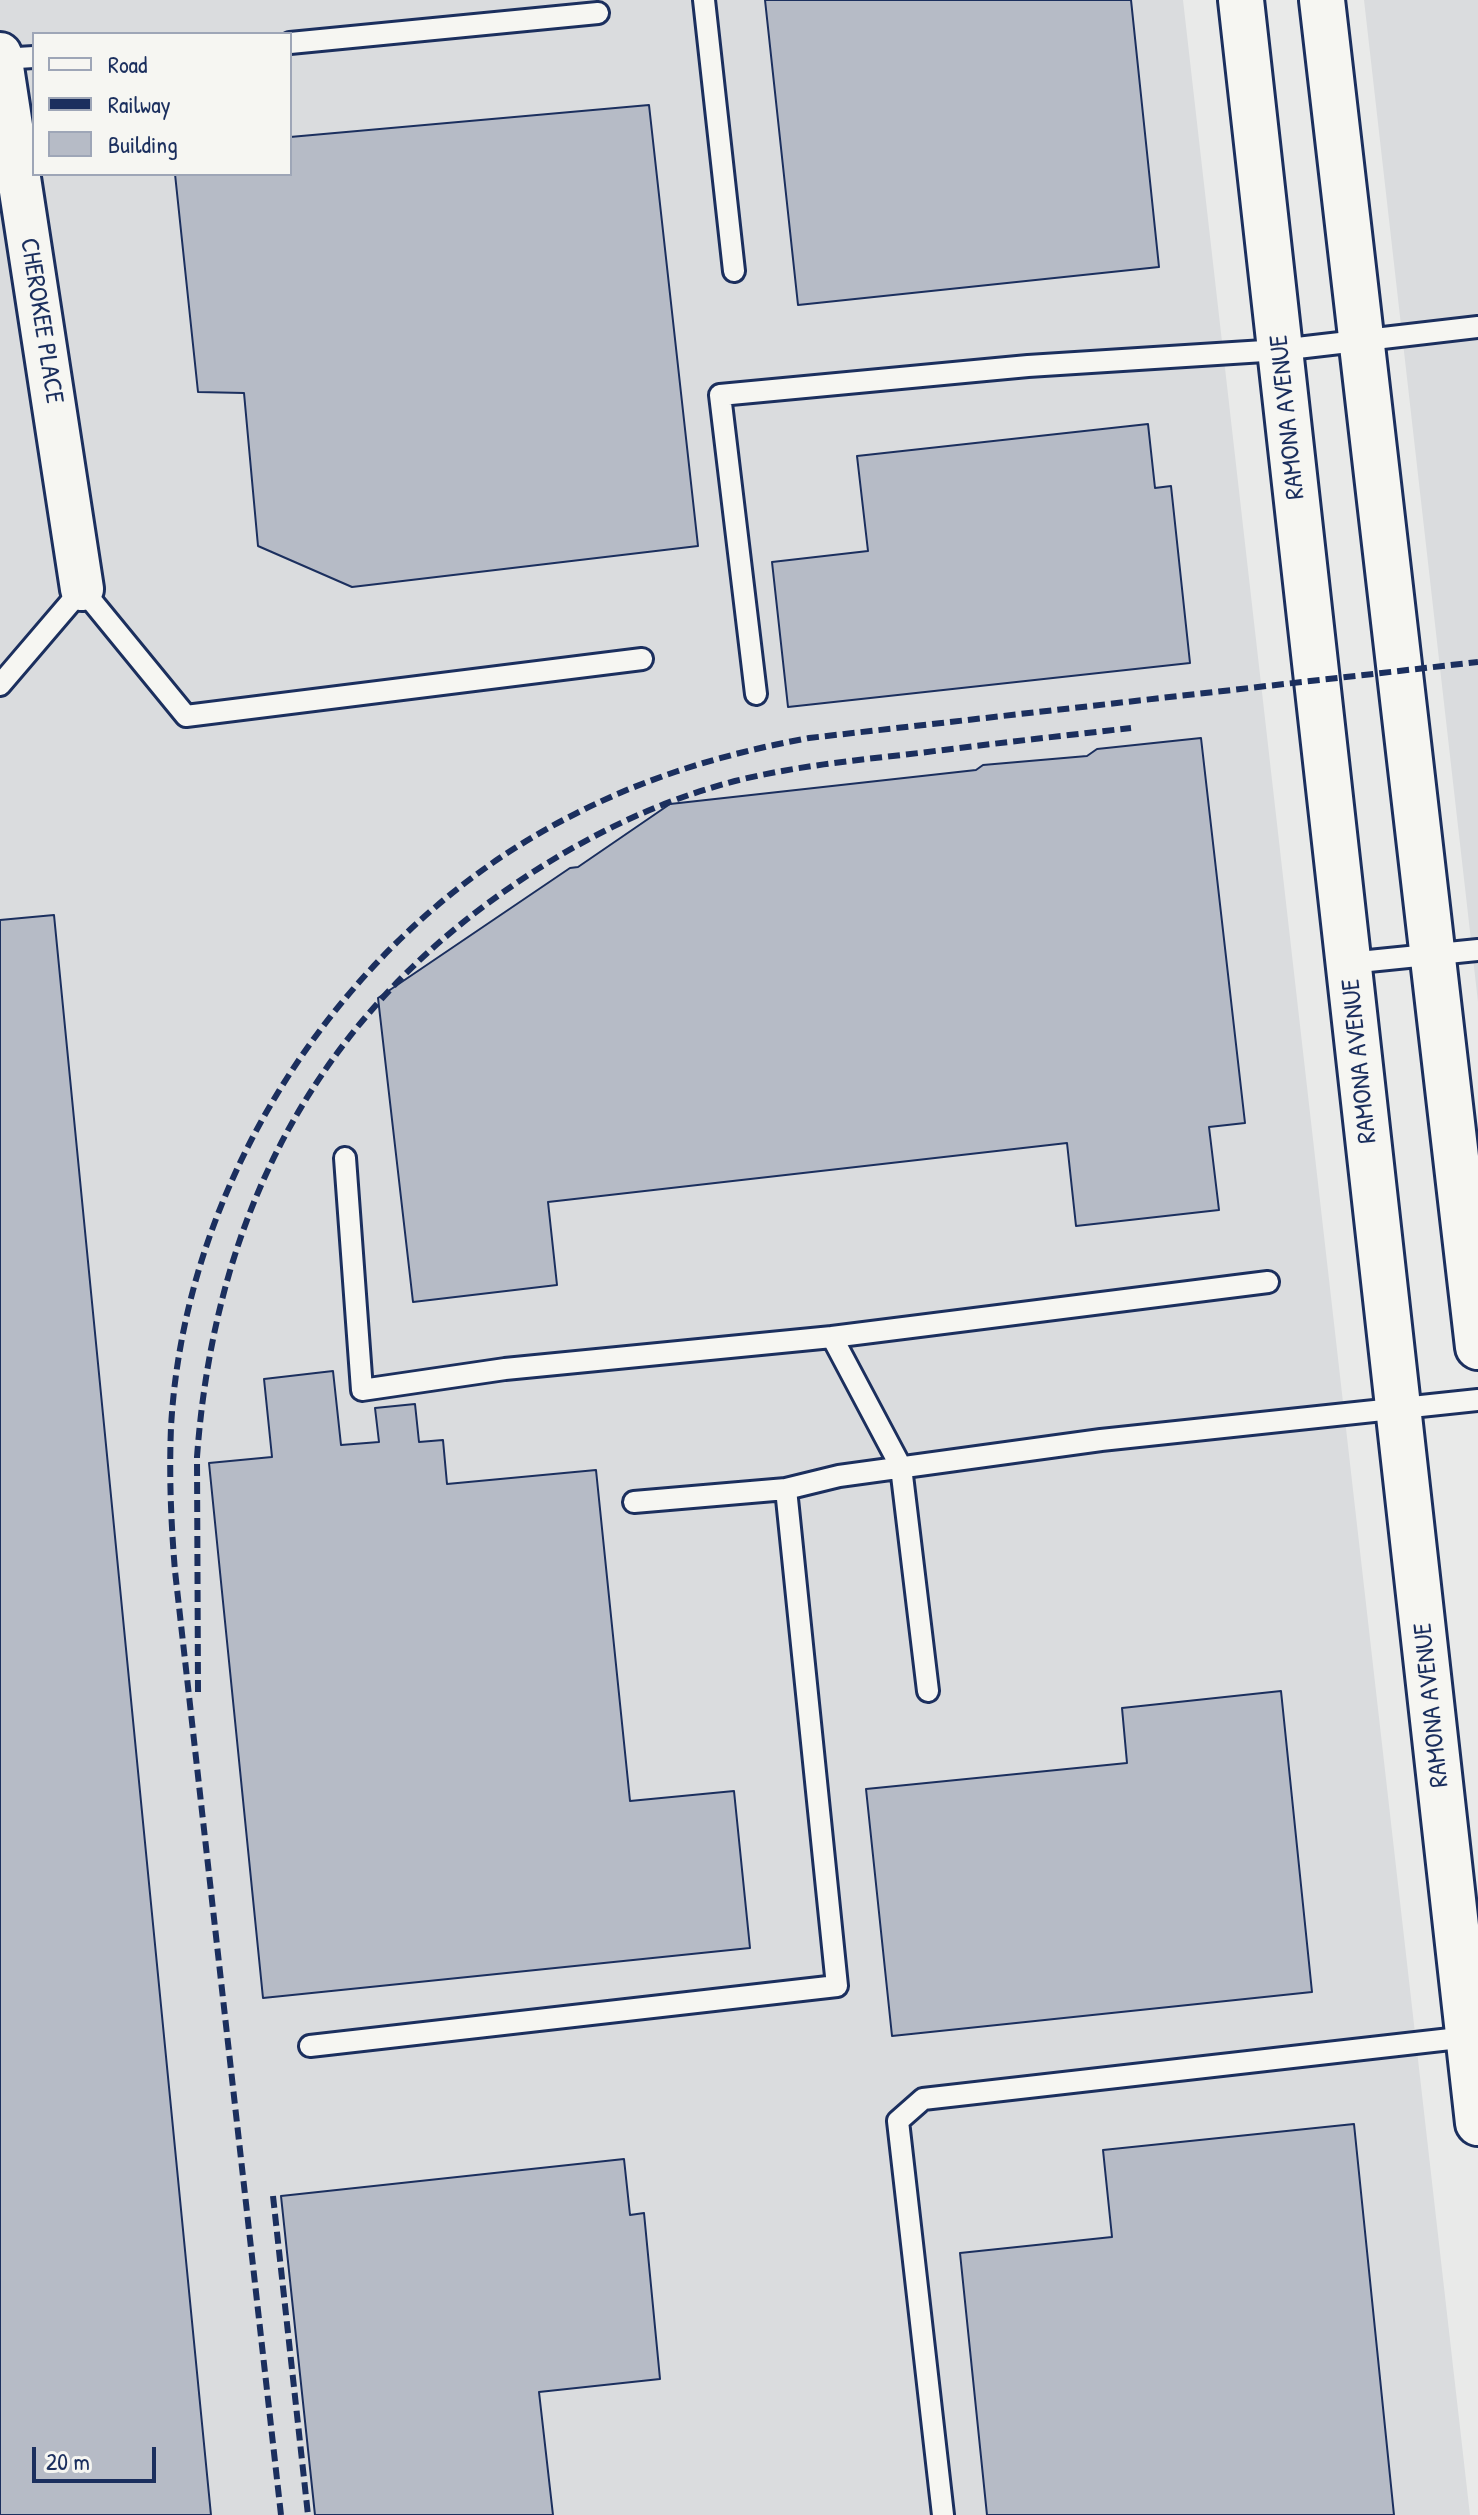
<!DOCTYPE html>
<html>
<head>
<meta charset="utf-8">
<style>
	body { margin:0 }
	#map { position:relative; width:1478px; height:2515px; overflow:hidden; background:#e9eae9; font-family:"Patrick Hand",sans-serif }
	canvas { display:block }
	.legend { position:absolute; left:32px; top:32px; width:260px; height:144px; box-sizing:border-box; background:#f6f6f2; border:2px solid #9ea6b7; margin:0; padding:10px 14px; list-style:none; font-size:24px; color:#1b2f5e }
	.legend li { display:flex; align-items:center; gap:16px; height:40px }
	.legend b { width:40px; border:2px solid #9ea6b7 }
	.scale { position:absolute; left:32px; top:2447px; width:124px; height:36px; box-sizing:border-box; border:4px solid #1b2f5e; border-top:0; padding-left:10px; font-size:24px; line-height:28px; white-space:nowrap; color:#1b2f5e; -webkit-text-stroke:6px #f6f6f2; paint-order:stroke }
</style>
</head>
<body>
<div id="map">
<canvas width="1478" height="2515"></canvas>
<ul class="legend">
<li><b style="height:10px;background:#f6f6f2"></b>Road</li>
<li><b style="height:10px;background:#1b2f5e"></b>Railway</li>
<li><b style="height:22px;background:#b6bbc6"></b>Building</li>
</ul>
<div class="scale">20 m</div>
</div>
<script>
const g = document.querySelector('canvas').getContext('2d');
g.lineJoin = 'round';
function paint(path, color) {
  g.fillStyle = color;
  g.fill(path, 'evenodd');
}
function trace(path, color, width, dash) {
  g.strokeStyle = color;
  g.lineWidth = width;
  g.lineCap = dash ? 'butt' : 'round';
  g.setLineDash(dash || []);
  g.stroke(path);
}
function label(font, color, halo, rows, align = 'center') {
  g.font = font + ' "Patrick Hand",sans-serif';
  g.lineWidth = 7;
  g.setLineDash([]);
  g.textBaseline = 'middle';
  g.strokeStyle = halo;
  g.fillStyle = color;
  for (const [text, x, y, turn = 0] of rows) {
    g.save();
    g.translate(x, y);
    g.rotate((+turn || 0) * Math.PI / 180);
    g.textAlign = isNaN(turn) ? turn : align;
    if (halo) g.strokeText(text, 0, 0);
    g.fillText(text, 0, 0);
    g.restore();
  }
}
const built = new Path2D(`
	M 0,0 L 1183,0 L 1470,2515 L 0,2515 ZM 34,34 L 290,34 L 290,174 L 34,174 Z
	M 1364,0 L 1478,0 L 1478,1002 Z`);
const building = new Path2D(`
	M 765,0 L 1131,0 L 1159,267 L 798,305 Z
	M 649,105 L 698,546 L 352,587 L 258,546 L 244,393 L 198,392 L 175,174 L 290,174 L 290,137 Z
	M 1148,424 L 1155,488 L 1171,486 L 1190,663 L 788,707 L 772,562 L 868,551 L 857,456 Z
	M 1201,738 L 1245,1123 L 1209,1127 L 1219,1210 L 1076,1226 L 1067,1143 L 548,1202 L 557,1285 L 413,1302 L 378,998 L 570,868 L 578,867 L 670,804 L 976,770 L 983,765 L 1087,756 L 1097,749 Z
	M 54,915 L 211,2515 L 0,2515 L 0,920 Z
	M 333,1371 L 341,1445 L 379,1442 L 375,1408 L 415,1404 L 419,1442 L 443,1440 L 447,1484 L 596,1470 L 630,1801 L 734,1791 L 750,1948 L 263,1998 L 209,1463 L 272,1457 L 264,1379 Z
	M 1281,1691 L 1312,1992 L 892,2036 L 866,1789 L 1127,1763 L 1122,1708 Z
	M 1354,2124 L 1394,2515 L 987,2515 L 960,2253 L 1112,2237 L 1103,2150 Z
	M 624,2159 L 630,2215 L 644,2213 L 660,2379 L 539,2392 L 553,2515 L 315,2515 L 281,2196 Z`);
const lane = new Path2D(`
	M 704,0 L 734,271
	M 290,43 L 598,13
	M 1,59 L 34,57
	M 0,685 L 82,589 L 186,716 L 642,659
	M 756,694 L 720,395 L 1028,366 L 1280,350 L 1478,327
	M 1349,963 L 1478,950
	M 345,1158 L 362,1390 L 505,1369 L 832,1337 L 901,1467 L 928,1691
	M 832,1337 L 1268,1282
	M 634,1502 L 786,1489
	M 310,2046 L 837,1986 L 786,1489 L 839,1476 L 1101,1440 L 1478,1400
	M 943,2515 L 898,2121 L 923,2099 L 1468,2037`);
const street = new Path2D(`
	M 0,54 L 82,589`);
const secondary = new Path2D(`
	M 1241,0 L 1478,2123
	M 1322,0 L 1478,1347`);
const rail = new Path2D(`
	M 198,1692 L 197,1457 C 215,1210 320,1010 530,874 C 593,833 662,800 735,781 C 795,766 858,760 919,753 C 990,744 1060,736 1131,728
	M 273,2196 L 308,2515
	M 281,2515 L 175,1571 C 171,1523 169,1475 171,1427 C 185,1174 349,927 575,814 C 649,776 727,753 809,738 L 1478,662`);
const streetNames = [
	["CHEROKEE PLACE",41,321,81],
	["RAMONA AVENUE",1288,417,-96],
	["RAMONA AVENUE",1360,1061,-96],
	["RAMONA AVENUE",1432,1705,-96]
];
paint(built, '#dadcde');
paint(building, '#b6bbc6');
trace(building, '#1b2f5e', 2);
trace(lane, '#1b2f5e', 26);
trace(street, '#1b2f5e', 48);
trace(secondary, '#1b2f5e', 50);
trace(lane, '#f6f6f2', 20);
trace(street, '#f6f6f2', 42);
trace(secondary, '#f6f6f2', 44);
trace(rail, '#1b2f5e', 6, [12, 6]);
label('26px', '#1b2f5e', '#f6f6f2', streetNames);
</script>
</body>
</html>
